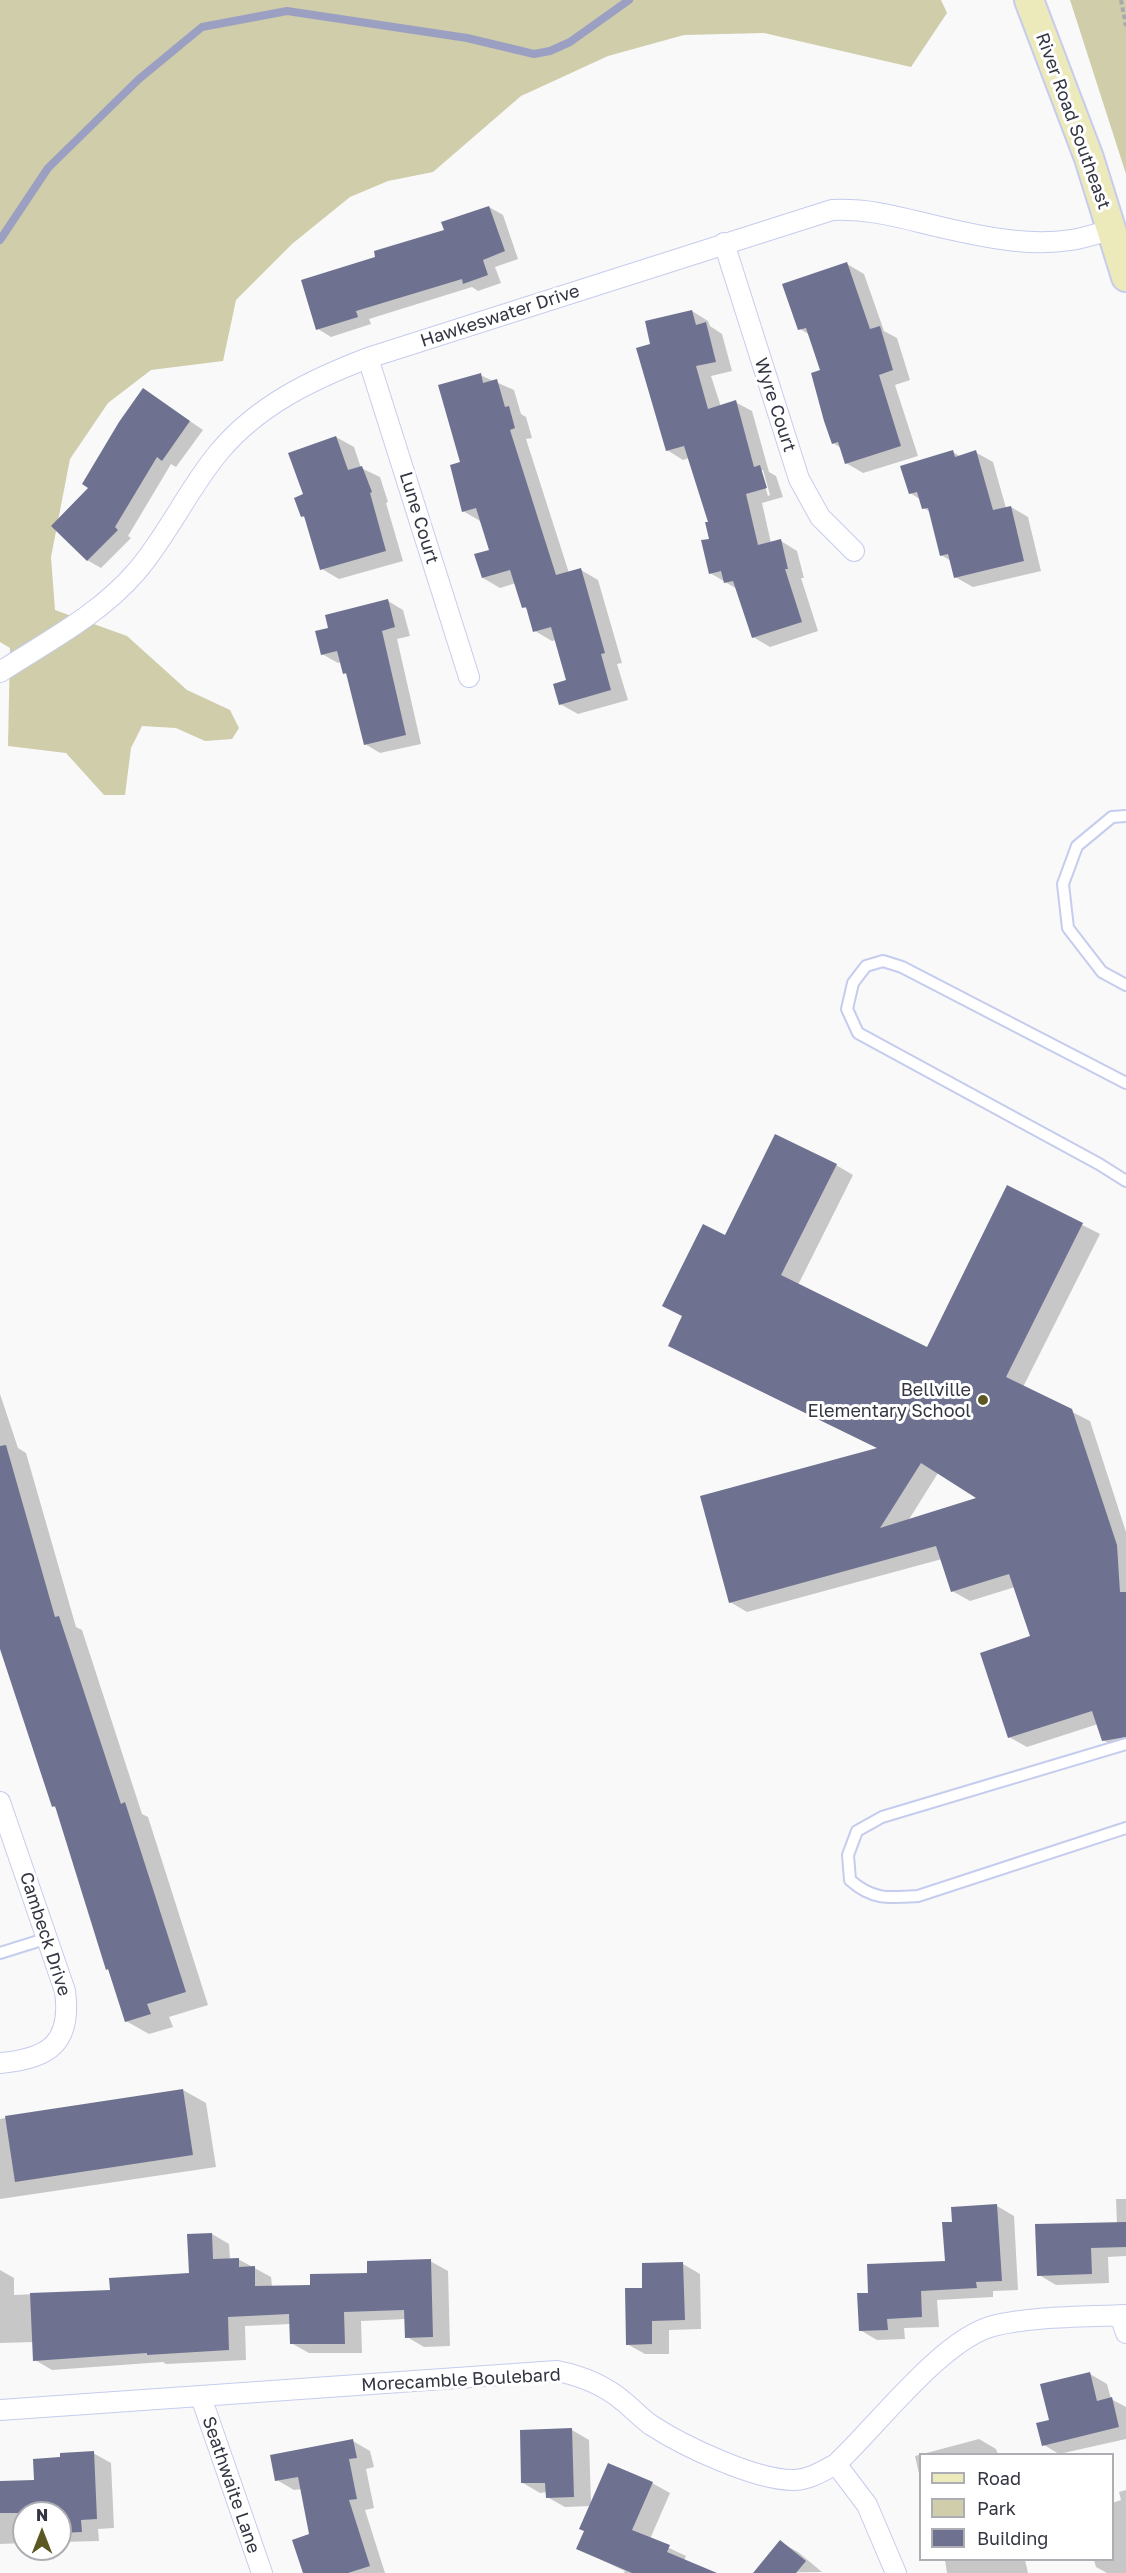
<!DOCTYPE html>
<html>
<head>
<meta charset="utf-8">
<style>
	body { margin:0 }
	#map { position:relative; width:1126px; height:2573px; overflow:hidden; background:#f9f9f9; font-family:"Golos Text",sans-serif }
	canvas { display:block }
	.legend { position:absolute; left:919px; top:2453px; width:195px; height:108px; box-sizing:border-box; background:#fff; border:2px solid #adaeb3; margin:0; padding:8px 10px; list-style:none; font-size:18px; color:#333542 }
	.legend li { display:flex; align-items:center; gap:12px; height:30px }
	.legend b { width:30px; border:2px solid #adaeb3 }
	.north { position:absolute; left:12px; top:2501px; width:60px; height:60px; box-sizing:border-box; background:#fff; border:2px solid #adaeb3; border-radius:50%; rotate:0deg; font-size:16px; font-weight:700; line-height:24px; text-align:center; color:#333542 }
	.north::after { content:''; display:block; margin:auto; width:21px; height:27px; background:#5c5824; clip-path:polygon(50% 0,100% 100%,50% 72%,0 100%) }
</style>
</head>
<body>
<div id="map">
<canvas width="1126" height="2573"></canvas>
<ul class="legend">
<li><b style="height:8px;background:#ece9ba"></b>Road</li>
<li><b style="height:16px;background:#cfcdaa"></b>Park</li>
<li><b style="height:16px;background:#6e7290"></b>Building</li>
</ul>
<div class="north">N</div>
</div>
<script>
const g = document.querySelector('canvas').getContext('2d');
g.lineJoin = 'round';
function paint(path, color) {
  g.fillStyle = color;
  g.fill(path, 'evenodd');
}
function trace(path, color, width, dash) {
  g.strokeStyle = color;
  g.lineWidth = width;
  g.lineCap = dash ? 'butt' : 'round';
  g.setLineDash(dash || []);
  g.stroke(path);
}
function label(font, color, halo, rows, align = 'center') {
  g.font = font + ' "Golos Text",sans-serif';
  g.lineWidth = 6;
  g.setLineDash([]);
  g.textBaseline = 'middle';
  g.strokeStyle = halo;
  g.fillStyle = color;
  for (const [text, x, y, turn = 0] of rows) {
    g.save();
    g.translate(x, y);
    g.rotate((+turn || 0) * Math.PI / 180);
    g.textAlign = isNaN(turn) ? turn : align;
    if (halo) g.strokeText(text, 0, 0);
    g.fillText(text, 0, 0);
    g.restore();
  }
}
const green = new Path2D(`
	M 0,0 L 941,0 L 947,13 L 911,67 L 764,33 L 684,35 L 608,56 L 521,96 L 433,172 L 388,181 L 350,197 L 292,244 L 236,300 L 223,361 L 151,370 L 108,403 L 70,459 L 51,557 L 55,610 L 127,636 L 187,690 L 230,710 L 239,728 L 232,739 L 205,741 L 176,728 L 142,726 L 131,748 L 125,795 L 104,795 L 66,753 L 8,746 L 10,648 L 0,642 Z
	M 1070,0 L 1126,0 L 1126,174 Z`);
const shadow = new Path2D(`
	M 489,207 L 503,215 L 518,259 L 495,267 L 501,283 L 478,291 L 472,287 L 369,319 L 371,324 L 331,337 L 318,329 L 446,231 Z
	M 847,264 L 864,274 L 884,331 L 897,338 L 910,380 L 895,385 L 918,456 L 863,473 L 846,463 L 841,448 L 833,443 L 822,371 L 810,335 L 800,329 Z
	M 692,311 L 708,321 L 710,326 L 722,334 L 732,371 L 711,376 L 721,407 L 735,402 L 752,411 L 769,472 L 776,476 L 783,497 L 762,503 L 771,543 L 781,541 L 797,551 L 804,578 L 801,578 L 818,631 L 770,647 L 753,637 L 737,589 L 710,573 L 709,523 L 689,458 L 683,460 L 667,450 L 652,346 ZM 760,470 L 763,470 L 770,495 L 768,496 Z
	M 480,375 L 514,390 L 521,414 L 526,417 L 532,438 L 526,439 L 569,573 L 581,570 L 598,580 L 622,663 L 617,664 L 628,700 L 578,714 L 560,704 L 568,681 L 556,640 L 552,641 L 535,631 L 527,609 L 523,607 L 516,583 L 500,588 L 483,578 L 491,551 L 480,521 L 463,511 L 461,463 Z
	M 144,390 L 203,430 L 176,467 L 171,464 L 128,536 L 131,538 L 101,568 L 87,560 L 91,488 Z
	M 336,437 L 354,447 L 361,468 L 380,477 L 388,502 L 386,503 L 403,561 L 339,579 L 322,569 L 307,519 L 302,516 L 305,495 Z
	M 953,452 L 961,457 L 975,452 L 993,462 L 1006,508 L 1011,507 L 1028,517 L 1041,571 L 973,587 L 955,577 L 951,561 L 941,555 L 930,512 L 924,508 L 921,500 L 910,493 Z
	M 388,601 L 403,610 L 410,636 L 397,639 L 421,744 L 380,753 L 365,744 L 348,675 L 344,673 L 342,662 L 338,663 L 322,654 L 330,629 Z
	M 836,1165 L 853,1175 L 798,1285 L 928,1349 L 1008,1187 L 1100,1234 L 1023,1387 L 1090,1421 L 1126,1532 L 1126,1749 L 1121,1750 L 1103,1740 L 1098,1724 L 1027,1747 L 1009,1737 L 1032,1637 L 1015,1587 L 970,1601 L 952,1591 L 942,1559 L 747,1612 L 730,1602 L 879,1449 L 687,1355 L 725,1237 ZM 938,1473 L 979,1499 L 908,1521 Z
	M 0,1394 L 18,1448 L 26,1453 L 76,1627 L 82,1630 L 142,1814 L 148,1817 L 208,2005 L 169,2017 L 173,2027 L 149,2034 L 126,2021 L 110,1971 L 107,1969 L 57,1809 L 53,1806 L 0,1644 Z
	M 183,2090 L 206,2103 L 216,2167 L 0,2199 L 0,2119 Z
	M 1116,2199 L 1126,2199 L 1126,2256 L 1108,2257 L 1109,2283 L 1056,2285 L 1039,2275 L 1117,2224 Z
	M 997,2206 L 1014,2216 L 1018,2290 L 993,2291 L 993,2297 L 937,2300 L 939,2327 L 904,2328 L 905,2339 L 877,2340 L 860,2330 L 870,2294 L 946,2262 L 954,2223 Z
	M 212,2234 L 229,2244 L 230,2260 L 238,2259 L 271,2277 L 272,2287 L 311,2286 L 430,2261 L 448,2271 L 450,2346 L 424,2347 L 407,2337 L 406,2319 L 361,2321 L 362,2353 L 309,2353 L 291,2343 L 291,2324 L 245,2326 L 246,2360 L 166,2364 L 163,2362 L 52,2370 L 35,2360 L 34,2342 L 0,2343 L 0,2270 L 14,2278 L 14,2295 L 112,2291 L 190,2274 Z
	M 643,2264 L 683,2264 L 700,2274 L 701,2329 L 669,2330 L 669,2354 L 645,2354 L 627,2344 L 644,2290 Z
	M 1090,2374 L 1107,2384 L 1111,2399 L 1126,2407 L 1126,2439 L 1059,2454 L 1044,2445 L 1051,2421 Z
	M 572,2430 L 589,2440 L 591,2505 L 652,2483 L 670,2493 L 650,2539 L 686,2556 L 684,2561 L 707,2573 L 624,2573 L 625,2571 L 578,2549 L 586,2530 L 591,2506 L 565,2507 L 547,2497 L 547,2492 L 540,2493 L 523,2483 Z
	M 979,2439 L 996,2449 L 998,2454 L 920,2454 L 920,2478 L 915,2456 Z
	M 353,2441 L 370,2451 L 374,2467 L 366,2469 L 374,2508 L 365,2510 L 385,2573 L 304,2573 L 311,2535 L 302,2489 L 294,2490 L 277,2480 Z
	M 93,2453 L 111,2463 L 114,2528 L 98,2529 L 99,2541 L 60,2542 L 60,2513 L 24,2513 L 24,2543 L 0,2544 L 0,2483 L 35,2481 L 62,2458 Z
	M 1126,2490 L 1126,2573 L 1107,2573 L 1096,2567 L 1094,2560 L 1112,2560 L 1112,2503 L 1121,2500 L 1119,2492 Z
	M 780,2542 L 798,2552 L 822,2572 L 755,2573 Z
	M 945,2560 L 1025,2560 L 1028,2573 L 947,2573 Z`);
const stream = new Path2D(`
	M 0,240 L 48,168 L 139,79 L 202,27 L 287,11 L 467,38 L 534,54 L 550,51 L 570,42 L 629,0`);
const building = new Path2D(`
	M 489,206 L 505,251 L 483,260 L 488,275 L 463,284 L 462,279 L 356,311 L 358,317 L 316,330 L 301,280 L 375,257 L 374,251 L 444,230 L 441,222 Z
	M 847,262 L 870,329 L 880,326 L 893,370 L 879,375 L 901,446 L 845,464 L 838,442 L 832,444 L 824,421 L 811,373 L 820,370 L 806,328 L 798,330 L 782,284 Z
	M 692,310 L 696,325 L 706,322 L 716,362 L 696,366 L 708,409 L 736,400 L 754,467 L 760,465 L 767,488 L 746,494 L 758,545 L 781,539 L 788,569 L 785,569 L 802,622 L 752,638 L 733,581 L 724,583 L 721,571 L 709,574 L 701,540 L 709,539 L 705,522 L 708,522 L 684,446 L 666,451 L 636,348 L 650,344 L 645,321 Z
	M 481,373 L 483,383 L 497,379 L 505,407 L 509,406 L 515,428 L 510,430 L 556,575 L 581,568 L 605,653 L 601,654 L 611,690 L 559,705 L 553,684 L 566,680 L 551,627 L 533,632 L 526,607 L 522,608 L 510,570 L 482,578 L 474,554 L 489,550 L 476,508 L 462,512 L 450,465 L 460,462 L 438,385 Z
	M 143,388 L 190,421 L 162,461 L 157,457 L 115,527 L 118,530 L 87,561 L 51,526 L 88,488 L 82,484 L 119,422 Z
	M 336,436 L 348,470 L 362,466 L 372,492 L 370,493 L 386,551 L 320,570 L 304,516 L 301,517 L 294,498 L 303,494 L 288,453 Z
	M 953,450 L 955,457 L 976,450 L 993,510 L 1011,506 L 1024,561 L 954,578 L 948,554 L 940,556 L 928,508 L 922,509 L 917,492 L 909,494 L 900,466 Z
	M 388,599 L 395,627 L 382,631 L 406,735 L 364,745 L 346,673 L 343,674 L 337,651 L 321,655 L 315,631 L 328,628 L 325,615 Z
	M 775,1134 L 837,1164 L 781,1275 L 927,1347 L 1007,1185 L 1083,1223 L 1006,1377 L 1072,1409 L 1117,1545 L 1120,1592 L 1126,1592 L 1126,1737 L 1102,1741 L 1092,1711 L 1008,1738 L 980,1653 L 1030,1636 L 1009,1574 L 951,1592 L 936,1546 L 729,1603 L 700,1496 L 877,1448 L 668,1346 L 682,1316 L 662,1306 L 703,1224 L 725,1235 ZM 921,1463 L 976,1498 L 880,1528 Z
	M 6,1445 L 55,1617 L 59,1616 L 121,1804 L 125,1802 L 186,1992 L 147,2004 L 151,2014 L 125,2022 L 108,1969 L 106,1970 L 55,1806 L 52,1807 L 0,1649 L 0,1446 Z
	M 183,2089 L 193,2155 L 15,2182 L 5,2116 Z
	M 997,2204 L 1002,2281 L 976,2282 L 977,2288 L 921,2291 L 922,2317 L 887,2319 L 888,2330 L 859,2331 L 857,2293 L 868,2293 L 867,2264 L 945,2261 L 942,2222 L 952,2222 L 951,2207 Z
	M 1126,2222 L 1126,2247 L 1091,2248 L 1092,2274 L 1037,2276 L 1035,2224 Z
	M 212,2233 L 213,2259 L 239,2258 L 239,2267 L 255,2266 L 255,2286 L 310,2285 L 310,2274 L 367,2273 L 367,2261 L 431,2259 L 433,2337 L 405,2338 L 404,2310 L 344,2312 L 345,2344 L 290,2344 L 289,2314 L 228,2317 L 229,2350 L 147,2355 L 147,2353 L 33,2361 L 30,2293 L 110,2290 L 109,2278 L 189,2273 L 187,2234 Z
	M 683,2262 L 685,2320 L 652,2321 L 652,2344 L 626,2345 L 625,2288 L 642,2288 L 642,2263 Z
	M 1090,2372 L 1097,2401 L 1112,2397 L 1119,2427 L 1042,2446 L 1036,2423 L 1049,2420 L 1040,2384 Z
	M 572,2428 L 574,2497 L 546,2498 L 545,2483 L 521,2483 L 520,2430 Z
	M 353,2439 L 357,2458 L 349,2459 L 357,2499 L 349,2500 L 370,2566 L 348,2573 L 303,2573 L 292,2540 L 309,2534 L 298,2477 L 275,2481 L 270,2455 Z
	M 94,2451 L 97,2519 L 81,2520 L 82,2532 L 60,2533 L 60,2513 L 0,2513 L 0,2481 L 34,2480 L 33,2459 L 60,2457 L 60,2453 Z
	M 608,2463 L 653,2482 L 632,2530 L 670,2545 L 667,2552 L 717,2573 L 632,2573 L 576,2549 L 584,2531 L 579,2529 Z
	M 780,2540 L 806,2561 L 796,2573 L 753,2573 Z`);
const path = new Path2D(`
	M 1121,0 L 1126,26`);
const service = new Path2D(`
	M 1126,816 L 1112,817 L 1077,846 L 1063,884 L 1068,928 L 1102,972 L 1126,985
	M 1126,1083 L 902,967 L 883,961 L 866,966 L 853,983 L 847,1009 L 858,1033 L 1099,1164 L 1126,1181
	M 1126,1744 L 882,1817 L 857,1831 L 848,1855 L 850,1880 C 872,1900 889,1898 918,1896 L 1126,1828
	M 0,1953 L 48,1938`);
const minor = new Path2D(`
	M 724,243 L 799,479 L 820,517 L 854,551
	M 368,358 L 469,677
	M 0,672 C 46,642 99,615 136,572 C 168,535 188,489 219,452 C 258,405 313,379 368,358 L 832,210 C 879,208 913,222 958,231 C 994,239 1034,246 1071,240 C 1085,238 1098,233 1111,230
	M 0,1802 L 65,1991 C 72,2043 49,2059 0,2063
	M 1120,2315 L 1126,2333
	M 201,2397 L 262,2573
	M 0,2410 L 557,2371 C 582,2376 603,2384 623,2401 C 633,2409 641,2418 651,2425 C 683,2446 755,2480 793,2480 C 809,2480 823,2471 836,2464 C 876,2427 942,2339 993,2326 C 1032,2316 1086,2317 1126,2315
	M 836,2464 L 867,2505 L 896,2573`);
const secondary = new Path2D(`
	M 1029,0 L 1089,158 L 1126,277`);
const markers = [
	[983,1400,6,"#5c5824"]
];
const streetNames = [
	["River Road Southeast",1073,121,70],
	["Hawkeswater Drive",500,316,-18],
	["Wyre Court",775,405,72],
	["Lune Court",419,518,73],
	["Cambeck Drive",45,1934,72],
	["Morecamble Boulebard",461,2380,-3],
	["Seathwaite Lane",231,2485,71]
];
const poiNames = [
	["Bellville",971,1390],
	["Elementary School",971,1411]
];
paint(green, '#cfcdaa');
paint(shadow, '#0003');
trace(stream, '#9ba0c3', 8);
paint(building, '#6e7290');
trace(service, '#c6cced', 14);
trace(minor, '#c6cced', 22);
trace(secondary, '#c6cced', 32);
trace(path, '#a9a9af', 4, [4.5, 3]);
trace(service, '#fff', 10);
trace(minor, '#fff', 20);
trace(secondary, '#ece9ba', 28);
for (const [x, y, r, color] of markers) {
  const dot = new Path2D();
  dot.arc(x, y, r, 0, 2 * Math.PI);
  g.fillStyle = color;
  g.fill(dot);
  trace(dot, '#fff', 2);
}
label('18px', '#333542', '#fff', streetNames);
label('18px', '#333542', '#fff', poiNames, 'right');
</script>
</body>
</html>
